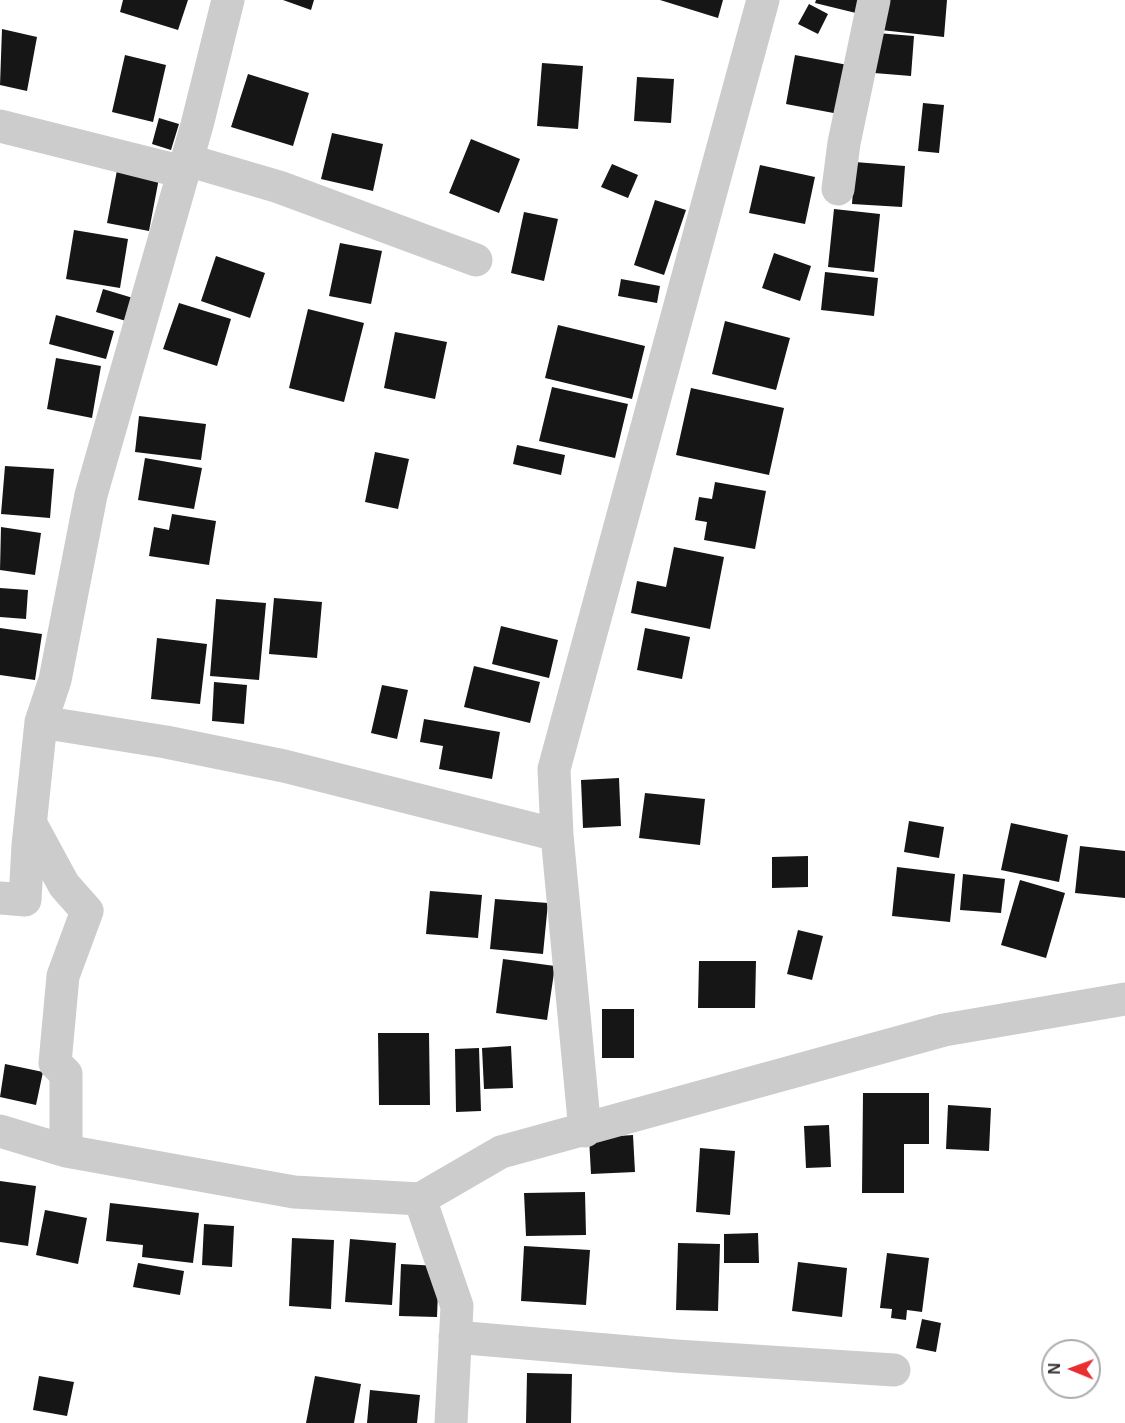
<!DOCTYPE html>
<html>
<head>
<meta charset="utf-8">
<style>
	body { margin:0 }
	#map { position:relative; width:1125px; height:1423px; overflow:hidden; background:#fff; font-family:Arial,sans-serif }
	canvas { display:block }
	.north { position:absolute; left:1041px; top:1339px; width:60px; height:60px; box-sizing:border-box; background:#fff; border:2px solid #acacac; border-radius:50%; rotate:271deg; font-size:16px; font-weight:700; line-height:24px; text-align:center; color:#2f2f2f }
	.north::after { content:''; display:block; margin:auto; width:21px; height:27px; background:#e92e30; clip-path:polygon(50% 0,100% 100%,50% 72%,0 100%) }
</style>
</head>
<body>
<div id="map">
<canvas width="1125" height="1423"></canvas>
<div class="north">N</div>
</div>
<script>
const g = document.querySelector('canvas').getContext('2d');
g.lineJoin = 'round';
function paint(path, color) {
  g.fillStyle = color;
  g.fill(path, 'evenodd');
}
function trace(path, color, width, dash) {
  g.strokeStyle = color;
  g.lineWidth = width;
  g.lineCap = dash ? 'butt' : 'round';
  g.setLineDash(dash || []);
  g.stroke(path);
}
const building = new Path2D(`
	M 123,0 L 188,0 L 178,30 L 120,12 Z
	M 283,0 L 314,0 L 311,10 Z
	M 660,0 L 723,0 L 718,18 Z
	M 816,0 L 864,0 L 860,14 L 815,3 Z
	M 884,0 L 947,0 L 944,37 L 881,30 Z
	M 809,4 L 828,14 L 818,34 L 798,24 Z
	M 2,29 L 37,37 L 27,91 L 0,85 Z
	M 877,33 L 914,36 L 911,76 L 874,73 Z
	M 125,55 L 166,65 L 153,122 L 112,112 Z
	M 795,55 L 853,66 L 844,115 L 786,104 Z
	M 542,63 L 583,66 L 578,129 L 537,126 Z
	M 248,74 L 309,93 L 293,146 L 231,127 Z
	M 637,77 L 674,79 L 671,123 L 634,121 Z
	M 923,103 L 944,105 L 939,153 L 918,151 Z
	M 159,118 L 179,124 L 171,150 L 152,144 Z
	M 332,133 L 383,144 L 373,191 L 321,179 Z
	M 471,139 L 520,159 L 499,213 L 449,193 Z
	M 855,162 L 905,166 L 902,207 L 852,204 Z
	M 612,164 L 638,175 L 628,198 L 601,187 Z
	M 118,165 L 160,173 L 149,231 L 107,223 Z
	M 760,165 L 815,177 L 805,224 L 749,213 Z
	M 655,200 L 686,210 L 664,275 L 634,265 Z
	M 834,209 L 880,214 L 874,272 L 828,267 Z
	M 524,212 L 558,219 L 544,281 L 511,273 Z
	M 74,230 L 128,239 L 120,288 L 66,279 Z
	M 340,243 L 382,251 L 371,304 L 329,296 Z
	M 774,253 L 811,266 L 800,301 L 762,288 Z
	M 216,256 L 265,273 L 250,318 L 201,301 Z
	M 825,272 L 878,278 L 874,316 L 821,310 Z
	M 621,279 L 660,286 L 657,303 L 618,296 Z
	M 103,289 L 133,298 L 126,321 L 96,312 Z
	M 179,303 L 231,319 L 217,366 L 163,349 Z
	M 308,309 L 364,323 L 344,402 L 289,388 Z
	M 56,315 L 114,331 L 106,359 L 49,344 Z
	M 725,321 L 790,338 L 776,390 L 712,374 Z
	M 558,325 L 645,346 L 632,399 L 545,378 Z
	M 395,332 L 447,342 L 435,399 L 384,388 Z
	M 56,358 L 101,366 L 92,418 L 47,409 Z
	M 552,387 L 628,404 L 615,458 L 539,441 Z
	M 691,388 L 784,408 L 769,475 L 676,455 Z
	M 139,416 L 206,424 L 201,460 L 135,452 Z
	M 517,445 L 565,455 L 561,475 L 513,464 Z
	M 375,452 L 409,459 L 398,509 L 365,502 Z
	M 145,458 L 202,468 L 194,509 L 138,500 Z
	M 5,466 L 54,469 L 50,518 L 1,514 Z
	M 715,482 L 766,491 L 755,549 L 704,540 L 707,522 L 695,520 L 699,497 L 712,499 Z
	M 172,514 L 216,521 L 209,565 L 149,556 L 154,527 L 169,530 Z
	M 1,527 L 41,533 L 35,575 L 0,570 Z
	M 674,547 L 724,557 L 710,629 L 631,613 L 637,581 L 666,587 Z
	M 0,588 L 28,590 L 26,619 L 0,617 Z
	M 274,598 L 322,602 L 317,658 L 269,654 Z
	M 216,599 L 266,603 L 259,680 L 210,676 Z
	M 501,626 L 558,640 L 549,678 L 492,664 Z
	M 0,628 L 42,634 L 35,680 L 0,675 Z
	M 645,628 L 690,637 L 682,679 L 637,670 Z
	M 157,638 L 207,644 L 200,704 L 151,699 Z
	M 474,666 L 540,682 L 530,723 L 464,707 Z
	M 214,682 L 247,685 L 244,724 L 212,721 Z
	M 382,685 L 408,690 L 397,739 L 371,733 Z
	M 424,719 L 500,732 L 492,779 L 439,769 L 443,746 L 420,742 Z
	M 619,778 L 621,826 L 583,828 L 581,780 Z
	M 645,793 L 705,799 L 700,845 L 639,838 Z
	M 909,821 L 944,827 L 939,858 L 904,852 Z
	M 1011,823 L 1068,835 L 1059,882 L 1001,870 Z
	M 1080,846 L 1125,851 L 1125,898 L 1075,893 Z
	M 808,856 L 808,887 L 772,888 L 772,857 Z
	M 897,867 L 955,874 L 950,922 L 892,916 Z
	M 963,874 L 1005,879 L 1001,913 L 960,910 Z
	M 1020,880 L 1065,893 L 1046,958 L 1001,945 Z
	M 430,891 L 482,895 L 478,938 L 426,934 Z
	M 495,899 L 548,903 L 543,954 L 490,949 Z
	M 798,930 L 823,936 L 812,980 L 787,974 Z
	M 503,959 L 555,966 L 547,1020 L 496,1013 Z
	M 699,961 L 756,961 L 755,1008 L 698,1008 Z
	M 602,1009 L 634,1009 L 634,1058 L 602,1058 Z
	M 378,1033 L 429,1033 L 430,1105 L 379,1105 Z
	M 511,1046 L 513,1088 L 484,1089 L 482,1048 Z
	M 479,1048 L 481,1111 L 456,1112 L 455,1049 Z
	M 5,1064 L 43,1072 L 36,1105 L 0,1097 Z
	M 863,1093 L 929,1093 L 929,1144 L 904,1144 L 904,1193 L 862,1193 Z
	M 948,1105 L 991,1108 L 989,1151 L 946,1149 Z
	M 829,1125 L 831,1167 L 806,1168 L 804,1126 Z
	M 633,1135 L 635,1172 L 591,1174 L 589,1138 Z
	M 700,1148 L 735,1151 L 730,1215 L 696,1212 Z
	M 0,1181 L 36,1186 L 28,1246 L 0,1242 Z
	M 585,1192 L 586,1235 L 526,1236 L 524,1193 Z
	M 110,1203 L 199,1213 L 193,1263 L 142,1257 L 143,1245 L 106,1241 Z
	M 45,1210 L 87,1218 L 78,1264 L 36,1255 Z
	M 204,1224 L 234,1226 L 232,1267 L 202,1265 Z
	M 758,1233 L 759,1263 L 724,1263 L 724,1234 Z
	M 292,1238 L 334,1240 L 331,1309 L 289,1306 Z
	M 350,1239 L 396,1243 L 392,1305 L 345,1302 Z
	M 678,1243 L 720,1244 L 718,1311 L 676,1310 Z
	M 524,1246 L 590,1250 L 586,1305 L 521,1301 Z
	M 887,1253 L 929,1258 L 922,1312 L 907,1310 L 906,1320 L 891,1318 L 892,1309 L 880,1308 Z
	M 798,1262 L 847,1268 L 842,1317 L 792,1311 Z
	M 138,1263 L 184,1271 L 180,1295 L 133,1287 Z
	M 401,1264 L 439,1266 L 437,1317 L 399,1316 Z
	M 922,1319 L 941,1323 L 936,1352 L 916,1348 Z
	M 527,1373 L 572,1374 L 571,1423 L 526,1423 Z
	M 39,1376 L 74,1382 L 67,1416 L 33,1410 Z
	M 315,1376 L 361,1384 L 354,1423 L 306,1423 Z
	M 370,1390 L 420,1395 L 417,1423 L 367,1423 Z`);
const minor = new Path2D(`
	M 0,126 L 183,172
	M 187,160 L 279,187 L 476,260
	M 838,189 L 844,143 L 874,0
	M 41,722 L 166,742 L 284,766 L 557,835
	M 32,826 L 64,885 L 87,911 L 63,976 L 55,1063 L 66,1074 L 66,1151
	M 0,898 L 25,900 L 28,845 L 41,722 L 55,680 L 91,495 L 197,125 L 228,0
	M 0,1131 L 66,1151 L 294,1192 L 420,1199 L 501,1152 L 944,1030 L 1125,999
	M 585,1131 L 557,835 L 554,769 L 763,0
	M 420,1199 L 457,1306 L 451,1423
	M 455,1337 L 676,1356 L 894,1370`);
paint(building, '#161616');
trace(minor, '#ccc', 33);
</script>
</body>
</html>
